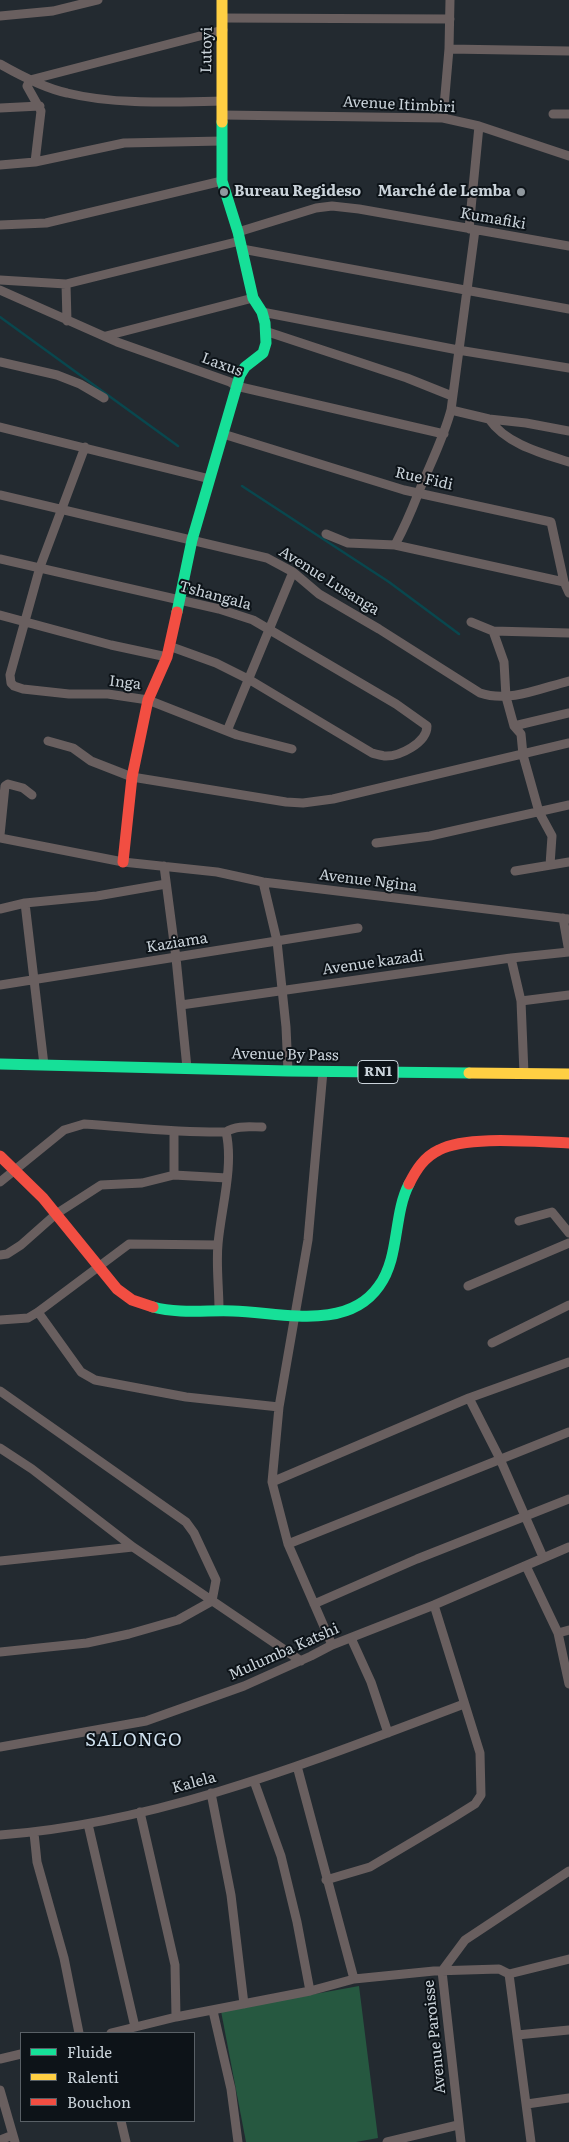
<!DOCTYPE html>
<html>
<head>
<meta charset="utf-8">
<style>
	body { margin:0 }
	#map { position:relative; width:569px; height:2142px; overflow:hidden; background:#232a30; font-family:Literata,serif }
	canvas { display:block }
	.legend { position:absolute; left:20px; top:2032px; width:175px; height:90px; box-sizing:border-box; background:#0d1318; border:1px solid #596066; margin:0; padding:6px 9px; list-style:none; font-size:15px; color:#cad3da }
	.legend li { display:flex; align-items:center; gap:10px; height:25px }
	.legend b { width:25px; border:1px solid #596066 }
</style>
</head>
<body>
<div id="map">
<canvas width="569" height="2142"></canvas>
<ul class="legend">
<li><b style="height:6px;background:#16e098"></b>Fluide</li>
<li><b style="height:6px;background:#ffcf43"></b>Ralenti</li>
<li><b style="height:6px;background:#f24e42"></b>Bouchon</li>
</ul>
</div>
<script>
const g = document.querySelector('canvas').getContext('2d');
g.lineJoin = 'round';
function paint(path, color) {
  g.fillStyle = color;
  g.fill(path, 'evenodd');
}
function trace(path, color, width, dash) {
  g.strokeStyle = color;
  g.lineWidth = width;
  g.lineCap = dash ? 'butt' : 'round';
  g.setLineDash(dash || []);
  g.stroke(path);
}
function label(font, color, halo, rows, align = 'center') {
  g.font = font + ' Literata,serif';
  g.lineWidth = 4;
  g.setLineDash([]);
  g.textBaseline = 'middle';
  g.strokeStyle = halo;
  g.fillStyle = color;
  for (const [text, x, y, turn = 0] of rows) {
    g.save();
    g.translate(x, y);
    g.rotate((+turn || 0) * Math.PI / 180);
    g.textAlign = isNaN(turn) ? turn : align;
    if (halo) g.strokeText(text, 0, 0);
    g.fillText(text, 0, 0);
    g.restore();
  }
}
const green = new Path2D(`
	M 359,1986 L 378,2138 L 356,2142 L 246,2142 L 221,2011 Z`);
const stream = new Path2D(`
	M 0,317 L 178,446
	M 242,486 L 389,582 L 459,634`);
const street = new Path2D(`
	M 0,16 L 53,11 L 98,0
	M 222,18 L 450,19
	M 449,49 L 569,51
	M 0,64 C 21,76 44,88 67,93 C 116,105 171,102 221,101
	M 0,108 L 40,106
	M 553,114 L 569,114
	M 222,115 L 443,118 L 479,126 L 569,156
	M 443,118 L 449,49 L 450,0
	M 35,162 L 41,111 L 27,86 L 30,80 L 223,30
	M 0,165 L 35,162 L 124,143 L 222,141
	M 0,225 L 46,223 L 222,181
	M 469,229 L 479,126
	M 238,232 L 316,208 L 332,206 L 359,209 L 569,246
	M 242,249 L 569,309
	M 0,280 L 66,284 L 240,241
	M 66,284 L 67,321
	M 0,290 L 117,342 L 230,382 L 236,386 L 444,434
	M 262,312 L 458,350 L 569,368
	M 265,331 L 407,378 L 452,396
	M 106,336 L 253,298
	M 0,362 L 57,375 L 80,384 L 104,398
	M 451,410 L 489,419 L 526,423 L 569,431
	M 489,419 C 506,444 541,453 569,462
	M 0,427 L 210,479
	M 223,434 L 404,490 L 551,522 L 564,582 L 569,593
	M 85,447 L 40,567 L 10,675 L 11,683 L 14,686 L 23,689 L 69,694 L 108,694 L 148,700 L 237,735 L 292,749
	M 0,495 L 267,558 L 293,572 L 319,594 L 379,629 L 480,693 C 509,703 541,688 569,681
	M 326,534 L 348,543 L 395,545 L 564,582
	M 395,545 C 404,528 411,512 418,494 C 429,466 443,440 451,410 L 475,230
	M 0,559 L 219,609 L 253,620 L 396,704 L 427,726 C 427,743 399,757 384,756 C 380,755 375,754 372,753 L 250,680 L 216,663 L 169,646
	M 0,615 L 111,645 L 167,657
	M 471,622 L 493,631 L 569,633
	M 493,631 L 504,662 L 506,697 L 514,726 L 521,734 L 523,755 L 539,812 L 552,836 L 550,865
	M 514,726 L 569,713
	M 227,731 L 293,572
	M 48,741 L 73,748 L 91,761 L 132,777 L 286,802 L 303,803 L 333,799 L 569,743
	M 0,835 L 5,786 L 8,784 L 23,788 L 32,795
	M 0,838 L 123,862 L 217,872 L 263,882 L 569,919
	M 376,843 L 430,836 L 569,805
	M 164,866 L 176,958 L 187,1068
	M 515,871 L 569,862
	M 263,882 L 277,941 L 286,1027 L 288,1071
	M 25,903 L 44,1065
	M 0,909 L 25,903 L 97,896 L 166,884
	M 511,958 L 521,1001 L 524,1074
	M 0,985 L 358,928
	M 521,1001 L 569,995
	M 181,1005 L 511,958 L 569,952 L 563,918
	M 323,1071 L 308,1240 L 279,1407 L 272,1482 L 288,1544 L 332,1645
	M 226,1132 C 236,1125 251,1127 262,1127
	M 174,1175 L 174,1132
	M 0,1182 L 64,1130 L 84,1124 C 131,1127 179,1133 226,1132 C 234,1166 221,1209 218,1244 C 216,1265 219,1288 219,1310
	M 519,1221 L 552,1212 L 569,1233
	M 0,1255 L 7,1254 L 21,1245 L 56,1214 L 101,1185 L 142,1183 L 174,1175 L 227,1178
	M 468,1286 L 569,1243
	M 38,1312 L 81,1372 L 95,1380 L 186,1397 L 279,1407
	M 0,1320 L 28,1318 L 38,1312 L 129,1244 L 218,1245
	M 492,1343 L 569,1305
	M 0,1391 L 186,1522 L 194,1533 L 216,1580 L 212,1601 L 178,1620 L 129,1634 L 87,1643 L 0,1652
	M 469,1398 L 500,1459 L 543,1557
	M 0,1448 L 32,1469 L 133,1547 L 301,1661
	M 272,1482 L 469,1398 L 569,1362
	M 288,1544 L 569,1432
	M 0,1561 L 133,1547
	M 526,1566 L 558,1633 L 569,1684
	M 314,1604 L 417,1559 L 569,1499
	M 558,1633 L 569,1630
	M 351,1638 L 371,1682 L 388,1733
	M 0,1747 L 146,1721 L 244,1686 L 311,1656 L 332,1645 L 434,1605 L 569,1547
	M 297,1766 L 354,1979
	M 254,1781 L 281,1856 L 297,1922 L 310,1991
	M 211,1793 L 231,1895 L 244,2004
	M 140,1812 L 175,1965 L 176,2017
	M 88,1824 L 135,2027
	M 34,1833 L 37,1862 L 64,1958 L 79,2033
	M 0,1835 C 161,1823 315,1760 464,1704
	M 326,1880 L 370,1867 L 451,1819 L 475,1804 L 481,1795 L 480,1753 L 434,1605
	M 509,1974 L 531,2142
	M 213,2011 L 231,2089 L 238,2142
	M 111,2033 L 176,2017 L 310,1991 L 354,1979 L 434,1971 L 499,1969 L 509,1974 L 569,1959
	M 517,2035 L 569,2030
	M 0,2059 L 21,2054
	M 0,2090 L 15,2142
	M 527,2104 L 569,2098
	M 121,2121 L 126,2142
	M 0,2140 L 13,2135
	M 387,2142 L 458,2125
	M 461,2142 L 442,1971 L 465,1940 L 569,1871`);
const fast = new Path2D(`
	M 177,612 L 192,540 L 240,375 L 245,367 L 263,353 L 266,343 L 265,323 L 262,312 L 253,298 L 238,232 L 222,181 L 222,122
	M 0,1064 L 288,1071 L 469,1073
	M 153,1307 C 179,1314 207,1310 233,1311 C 280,1312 347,1332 379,1286 C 400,1257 393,1215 409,1184`);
const slow = new Path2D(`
	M 222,0 L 222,122
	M 469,1073 L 569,1074`);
const jam = new Path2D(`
	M 123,862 L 132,777 L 148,700 L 167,657 L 177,612
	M 0,1156 L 43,1198 L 117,1289 L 132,1300 L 153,1307
	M 409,1184 C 416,1170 424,1157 439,1150 C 467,1135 536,1142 569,1143`);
const markers = [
	[224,192,5,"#90989e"],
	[521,192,5,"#90989e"]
];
const shields = [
	[378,1072,40]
];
const shieldNames = [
	["RN1",378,1072]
];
const streetNames = [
	["Lutoyi",207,50,-89],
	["Avenue Itimbiri",399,105,3],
	["Kumafiki",493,219,10],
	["Laxus",222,365,20],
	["Rue Fidi",424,479,13],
	["Avenue Lusanga",329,581,32],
	["Tshangala",215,596,15],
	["Inga",125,683,7],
	["Avenue Ngina",368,881,7],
	["Kaziama",177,943,-9],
	["Avenue kazadi",373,963,-8],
	["Avenue By Pass",285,1055,1],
	["Mulumba Katshi",284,1652,-24],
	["Kalela",194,1783,-15],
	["Avenue Paroisse",435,2037,-96]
];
const poiNames = [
	["Bureau Regideso",234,192],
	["Marché de Lemba",511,192,"right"]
];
const quarterNames = [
	["SALONGO",134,1741]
];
paint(green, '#265840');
trace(stream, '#09474e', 2.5);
trace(street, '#695f5f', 9);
trace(fast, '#16e098', 11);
trace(slow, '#ffcf43', 11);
trace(jam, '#f24e42', 11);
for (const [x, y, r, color] of markers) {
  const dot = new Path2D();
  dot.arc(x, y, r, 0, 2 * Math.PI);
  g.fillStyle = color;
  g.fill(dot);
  trace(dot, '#0d1318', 2);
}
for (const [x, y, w] of shields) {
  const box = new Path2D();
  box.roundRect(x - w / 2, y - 11.5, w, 23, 4);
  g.fillStyle = '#0d1318';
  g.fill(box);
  trace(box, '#cad3da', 1);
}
label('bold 14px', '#cad3da', null, shieldNames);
label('15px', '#cad3da', '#0d1318', streetNames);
label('bold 15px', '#cad3da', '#0d1318', poiNames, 'left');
g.letterSpacing = '1px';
label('18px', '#d0e2f0', '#0d1318', quarterNames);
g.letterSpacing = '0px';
</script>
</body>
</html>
